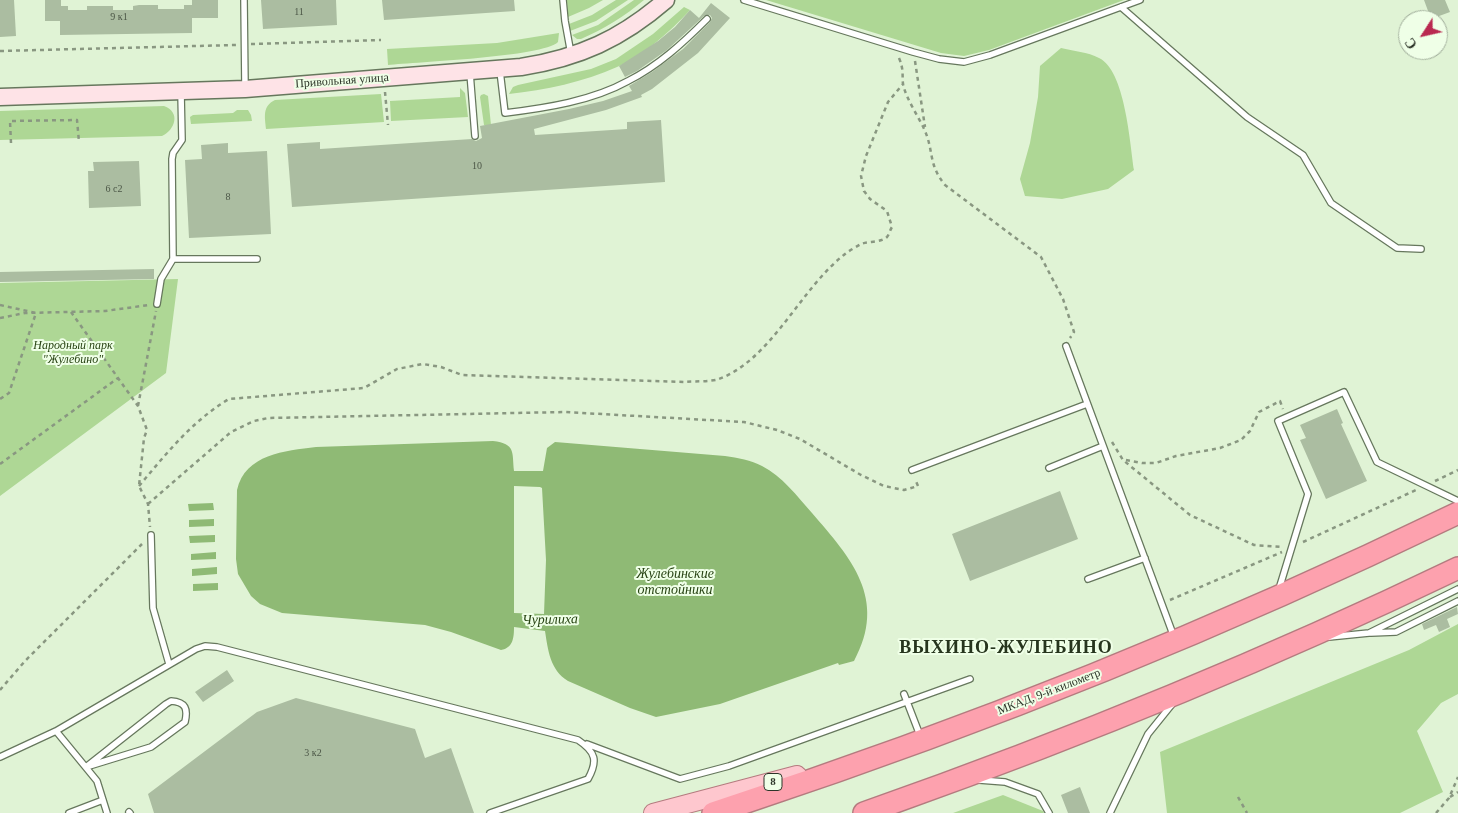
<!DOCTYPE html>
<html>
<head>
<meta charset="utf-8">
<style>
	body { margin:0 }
	#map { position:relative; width:1458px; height:813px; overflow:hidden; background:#e0f3d5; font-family:"Times New Roman",serif }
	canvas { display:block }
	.north { position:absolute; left:1398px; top:10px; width:50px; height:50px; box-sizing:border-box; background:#efffe7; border:1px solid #a1ae9b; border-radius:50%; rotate:235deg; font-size:14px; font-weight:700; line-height:20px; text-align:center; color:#2d3529 }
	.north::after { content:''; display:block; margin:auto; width:18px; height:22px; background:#b92950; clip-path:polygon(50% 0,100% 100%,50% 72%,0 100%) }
</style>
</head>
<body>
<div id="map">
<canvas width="1458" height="813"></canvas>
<div class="north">С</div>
</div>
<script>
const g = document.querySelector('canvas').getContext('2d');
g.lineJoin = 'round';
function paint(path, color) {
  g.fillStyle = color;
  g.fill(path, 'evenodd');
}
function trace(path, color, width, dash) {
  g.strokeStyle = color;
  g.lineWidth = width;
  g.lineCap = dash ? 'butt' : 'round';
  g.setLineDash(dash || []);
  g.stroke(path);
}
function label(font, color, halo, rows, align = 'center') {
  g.font = font + ' "Times New Roman",serif';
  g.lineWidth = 4;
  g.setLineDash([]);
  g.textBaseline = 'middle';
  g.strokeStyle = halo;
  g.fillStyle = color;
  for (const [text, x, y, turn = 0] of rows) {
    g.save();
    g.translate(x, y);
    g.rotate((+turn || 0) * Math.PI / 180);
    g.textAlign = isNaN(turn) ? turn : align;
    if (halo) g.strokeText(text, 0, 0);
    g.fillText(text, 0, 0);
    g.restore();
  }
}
const green = new Path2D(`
	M 567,0 L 603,0 L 589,8 L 568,17 Z
	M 616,0 L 628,0 L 596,21 L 570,31 L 569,24 L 592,15 Z
	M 634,0 L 644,0 C 625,16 604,29 581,39 L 577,39 L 572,35 L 598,25 Z
	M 766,0 L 1124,0 L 989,50 L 964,56 L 941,53 Z
	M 684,7 L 690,10 C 671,31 643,56 617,67 C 584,82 545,90 509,94 L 513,87 L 518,85 L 591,69 L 616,59 L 653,34 Z
	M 559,33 L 558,42 C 543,57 416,62 388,65 L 387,49 L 497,43 Z
	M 1061,48 C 1073,51 1088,52 1099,58 C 1125,70 1130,143 1134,170 L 1108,189 L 1062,199 L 1025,196 L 1020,179 L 1030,143 L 1038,97 L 1040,66 Z
	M 460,88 L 465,93 L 468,117 L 391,121 L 390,101 L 460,97 Z
	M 381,94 L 384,122 L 266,129 C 265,117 262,106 275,100 Z
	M 484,94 L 488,96 L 491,125 L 484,125 L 480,97 L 481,95 Z
	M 164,106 C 181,112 175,130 162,136 L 0,140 L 0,111 Z
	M 237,110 L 248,110 L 251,115 L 252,121 L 191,124 L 190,117 L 193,115 L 233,113 Z
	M 178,279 L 166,373 L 0,496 L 0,283 Z
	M 1458,624 L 1458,694 L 1441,703 L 1417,731 L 1443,792 L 1400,813 L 1167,813 L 1160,752 L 1409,650 Z
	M 1003,795 L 1043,811 L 1044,813 L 953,813 Z`);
const water = new Path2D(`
	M 493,441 C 516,444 512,452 514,471 L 543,471 L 547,448 L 555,442 L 725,456 C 738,458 751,460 762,466 C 782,476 797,496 812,513 C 851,558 888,599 854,661 L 839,665 L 838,663 L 720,704 L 656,717 L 630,708 L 568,681 C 550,670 548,650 545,631 L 514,627 C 514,638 513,648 501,650 L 451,632 L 425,625 L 282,613 L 260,604 L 251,596 L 238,574 L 236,559 L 237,490 C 245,454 285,451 316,447 ZM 514,486 L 540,487 L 542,488 L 546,560 L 544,614 L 514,613 Z
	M 213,503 L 214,510 L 189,511 L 188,504 Z
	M 214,519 L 214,526 L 189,527 L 189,520 Z
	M 215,535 L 215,542 L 190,543 L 189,536 Z
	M 216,552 L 216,559 L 191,560 L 191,554 Z
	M 217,567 L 217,574 L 192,576 L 192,569 Z
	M 218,583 L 218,590 L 193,591 L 193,584 Z`);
const building = new Path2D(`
	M 0,0 L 14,0 L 16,36 L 0,37 Z
	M 45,0 L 61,0 L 61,6 L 68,6 L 68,10 L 87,10 L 87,6 L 113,6 L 113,10 L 133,10 L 133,6 L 139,5 L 158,5 L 158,9 L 184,9 L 184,5 L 192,5 L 192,0 L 218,0 L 218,18 L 192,18 L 192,33 L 60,35 L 60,21 L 45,21 Z
	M 261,0 L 336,0 L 337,25 L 263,29 Z
	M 382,0 L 514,0 L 515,11 L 384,20 Z
	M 1424,0 L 1445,0 L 1450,12 L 1431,19 Z
	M 711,3 L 730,18 L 698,53 L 652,89 L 641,95 L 642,97 L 606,110 L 534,129 L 535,135 L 627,129 L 627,122 L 661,120 L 665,182 L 292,207 L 287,144 L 320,142 L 320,149 L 472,139 L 476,141 L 482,138 L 480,126 L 569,109 L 603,101 L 632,91 L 629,86 L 652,72 L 683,49 L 710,22 L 712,18 L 710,15 L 704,16 L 667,50 L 637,71 L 625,77 L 619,66 L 658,41 L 675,27 L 690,10 L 699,18 Z
	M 228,143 L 228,153 L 267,151 L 271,234 L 189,238 L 185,160 L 202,159 L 201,145 Z
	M 139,161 L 141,206 L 89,208 L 88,171 L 94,171 L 93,162 Z
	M 154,269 L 154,279 L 0,282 L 0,272 Z
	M 1337,409 L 1343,423 L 1341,424 L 1367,481 L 1326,499 L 1300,440 L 1306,438 L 1300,425 Z
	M 1060,491 L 1078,539 L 970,581 L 952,534 Z
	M 1457,607 L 1458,614 L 1447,619 L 1450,627 L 1439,632 L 1436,625 L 1424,630 L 1422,624 Z
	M 227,670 L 234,681 L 203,702 L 195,692 Z
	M 296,698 L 415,729 L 425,758 L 451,748 L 474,813 L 154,813 L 148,794 L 257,712 Z
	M 1080,787 L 1090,813 L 1068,813 L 1061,795 Z`);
const path = new Path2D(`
	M 251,44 L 381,40
	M 0,51 L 236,45
	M 899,58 C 904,70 902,74 903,84 C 906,99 919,117 925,131 C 934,152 928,164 945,185 L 1041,257 L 1063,299 L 1074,332 L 1070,338
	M 915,61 L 925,127
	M 385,92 L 388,125
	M 11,143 L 10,121 L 77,120 L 79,142
	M 0,305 L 36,313 L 9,393 L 0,399
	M 71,312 L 138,406 L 147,430 L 144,438 L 139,486 L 148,504 L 150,527
	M 0,318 L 25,313 L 105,311 L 149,305
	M 138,406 L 156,311
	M 1112,442 L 1123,460 L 1190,515 L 1254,545 L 1283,547
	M 1126,460 L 1142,463 L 1156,463 L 1176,456 L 1220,448 L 1241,440 L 1250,431 L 1259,412 L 1280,401 L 1283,409
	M 0,464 L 118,378
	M 1435,481 L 1458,470
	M 139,486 C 166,454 192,421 229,399 L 364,388 L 397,369 L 423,364 L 441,367 L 462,375 L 685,382 C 695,381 710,382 719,379 C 772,359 800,289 845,254 C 850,250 856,247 861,244 C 869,241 880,243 887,237 C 889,235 890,230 892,227 L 887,211 L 870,199 L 864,191 L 861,176 L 866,156 L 888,102 L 903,84
	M 148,504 L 231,432 L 254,421 L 268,418 L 565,412 L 744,422 L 777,430 L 800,439 L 861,475 L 884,486 L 904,490 L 918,486 L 915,479
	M 1303,542 L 1416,490
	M 1170,600 L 1282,552
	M 0,690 L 25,661 L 142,544
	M 1238,797 L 1247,813
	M 1450,797 L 1458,792
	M 1436,813 L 1449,798 L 1458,777`);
const lane = new Path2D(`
	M 244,0 L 245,87
	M 563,0 L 565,21 L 571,54
	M 744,0 L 913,52 L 939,59 L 964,62 L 990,55 L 1140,0
	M 1121,7 L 1247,117 L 1303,155 L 1331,203 L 1397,248 L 1421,249
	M 500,71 L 505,113 C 546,108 592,101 628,81 C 658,66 683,43 707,19
	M 470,73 L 475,136
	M 173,259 L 257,259
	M 157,304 L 161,279 L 173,259 L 172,159 L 173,153 L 182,140 L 181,93
	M 1066,346 L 1174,637
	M 1049,468 L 1103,446
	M 912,470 L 1087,404
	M 151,535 L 153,608 L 169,664
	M 1088,579 L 1145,558
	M 1279,589 L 1308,494 L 1278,421 L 1344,392 L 1377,462 L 1458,501
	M 1371,633 L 1396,632 L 1458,601
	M 1329,637 L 1369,633 L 1458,589
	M 904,694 L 921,738
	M 171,701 C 186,702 188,709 185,722 L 151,747 L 86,767 L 166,704 Z
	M 56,731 L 196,649 L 205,646 L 217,647 L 578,740 C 596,752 598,761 588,779 L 490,813
	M 587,744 L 680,779 L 729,766 L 970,679
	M 0,757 L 56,731 L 97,781 L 107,813
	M 979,780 L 1005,782 L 1038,794 L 1049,813
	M 129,812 L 130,813
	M 69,813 L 103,800
	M 1110,813 L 1148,734 L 1173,703`);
const secondary = new Path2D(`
	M 0,97 L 245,89 L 521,67 C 579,58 621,39 666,0`);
const primary = new Path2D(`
	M 653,813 L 797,775`);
const highway = new Path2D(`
	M 713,813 C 968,730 1217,630 1458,513
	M 864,813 C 1066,742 1265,661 1458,568`);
const numberNames = [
	["11",299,12],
	["9 к1",119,17],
	["10",477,166],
	["6 с2",114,189],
	["8",228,197],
	["3 к2",313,753]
];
const shields = [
	[773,782,18]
];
const shieldNames = [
	["8",773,782]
];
const streetNames = [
	["Привольная улица",342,81,-4],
	["МКАД, 9-й километр",1049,692,-21]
];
const parkNames = [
	["Народный парк",73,346],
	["\"Жулебино\"",73,360]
];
const waterNames = [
	["Жулебинские",675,574],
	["отстойники",675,590],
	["Чурилиха",550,620,-1]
];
const districtNames = [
	["ВЫХИНО-ЖУЛЕБИНО",1006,648]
];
paint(green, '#aed795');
paint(water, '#8fba75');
paint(building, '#abbda1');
trace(lane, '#66775d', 8);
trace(secondary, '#66775d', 19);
trace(primary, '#b47b7f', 20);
trace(highway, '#b47b7f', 24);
trace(path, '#899781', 2.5, [4, 4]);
trace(lane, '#fff', 5.5);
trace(secondary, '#fee3e7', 16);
trace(primary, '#fec7ce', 18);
trace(highway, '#fda1ae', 21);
label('10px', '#4c5747', null, numberNames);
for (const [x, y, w] of shields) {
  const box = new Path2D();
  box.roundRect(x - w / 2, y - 8.5, w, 17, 4);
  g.fillStyle = '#efffe7';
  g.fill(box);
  trace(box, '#2d3529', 1);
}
label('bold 11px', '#2d3529', null, shieldNames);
label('12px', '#2d3529', '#efffe7', streetNames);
label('italic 12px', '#294414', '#efffe7', parkNames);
label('italic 14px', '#274313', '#efffe7', waterNames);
g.letterSpacing = '1px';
label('bold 18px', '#26351d', '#efffe7', districtNames);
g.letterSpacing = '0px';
</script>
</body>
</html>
